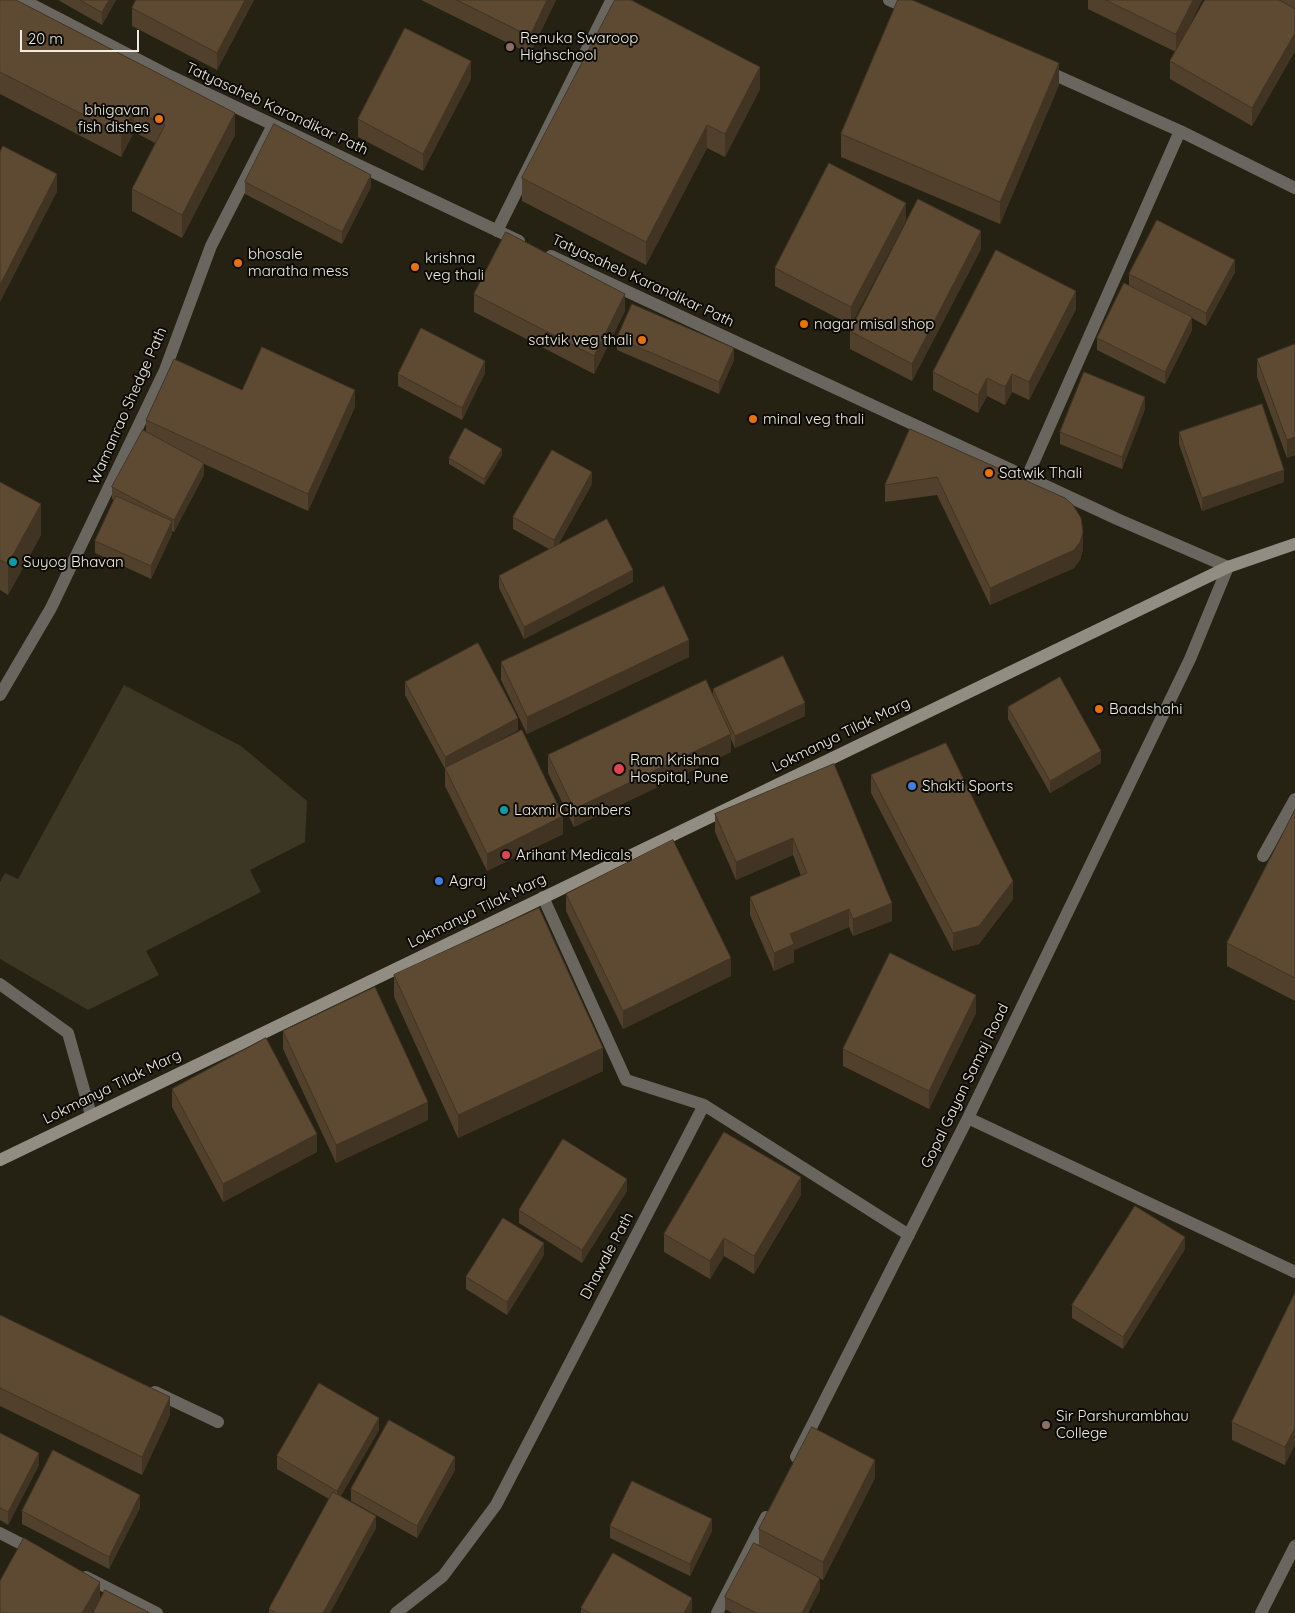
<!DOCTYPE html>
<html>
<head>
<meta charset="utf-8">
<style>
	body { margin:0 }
	#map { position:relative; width:1295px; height:1613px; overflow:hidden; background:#252113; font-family:Quicksand,sans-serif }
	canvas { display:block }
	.scale { position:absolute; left:20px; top:30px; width:119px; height:22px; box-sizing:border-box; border:2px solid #efece3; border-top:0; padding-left:6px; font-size:15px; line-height:18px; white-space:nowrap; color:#efece3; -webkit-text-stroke:4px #0c0a05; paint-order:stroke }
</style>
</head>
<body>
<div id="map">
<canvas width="1295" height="1613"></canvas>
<div class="scale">20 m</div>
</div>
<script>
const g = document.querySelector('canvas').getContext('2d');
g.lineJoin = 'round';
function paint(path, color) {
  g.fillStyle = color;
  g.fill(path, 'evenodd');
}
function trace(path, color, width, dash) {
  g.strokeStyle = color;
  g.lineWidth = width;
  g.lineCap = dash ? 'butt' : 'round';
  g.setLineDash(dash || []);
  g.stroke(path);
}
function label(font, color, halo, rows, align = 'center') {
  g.font = font + ' Quicksand,sans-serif';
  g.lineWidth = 4;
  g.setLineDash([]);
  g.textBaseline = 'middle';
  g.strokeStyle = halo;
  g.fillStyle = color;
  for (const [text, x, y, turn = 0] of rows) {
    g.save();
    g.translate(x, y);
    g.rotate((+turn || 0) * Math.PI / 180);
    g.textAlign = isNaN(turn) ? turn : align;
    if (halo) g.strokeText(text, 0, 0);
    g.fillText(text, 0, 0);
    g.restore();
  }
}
const green = new Path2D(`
	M 124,685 L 241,746 L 307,801 L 305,842 L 250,870 L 261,892 L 146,951 L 159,975 L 88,1010 L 0,959 L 0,882 L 5,873 L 18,879 Z`);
const lane = new Path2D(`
	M 1263,856 L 1295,799
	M 0,984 L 68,1033 L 91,1115
	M 155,1392 L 218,1422
	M 1261,1613 L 1295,1546`);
const street = new Path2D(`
	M 23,0 L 170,76 L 519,241
	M 889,0 L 912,10
	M 1044,70 L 1180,131 L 1295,188
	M 497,231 L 610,3 L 613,0
	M 551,256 L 1117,519 L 1228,567 L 1190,659 L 968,1118 L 796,1457
	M 1027,477 L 1180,131
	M 0,695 L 51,608 L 165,370 L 211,246 L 273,125
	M 543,897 L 626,1080 L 704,1105 L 909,1235
	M 968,1118 L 1295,1272
	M 0,1533 L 35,1551
	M 86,1577 L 157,1613
	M 396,1613 L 443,1576 L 496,1505 L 704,1105
	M 717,1613 L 766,1517`);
const secondary = new Path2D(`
	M 0,1160 L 1228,567 L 1295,544`);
const wall = new Path2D(`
	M 0,0 L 235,135 L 182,238 L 132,211 L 132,189 L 155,143 L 134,132 L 121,157 L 0,94 Z
	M 58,0 L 116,0 L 102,25 Z
	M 136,0 L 254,0 L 217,70 L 132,26 L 132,8 Z
	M 421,0 L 556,0 L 530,54 Z
	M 1088,0 L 1202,0 L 1183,39 L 1205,0 L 1295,0 L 1295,51 L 1252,126 L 1170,79 L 1170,61 L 1176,52 L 1088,9 Z
	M 471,79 L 423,171 L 358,137 L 358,119 Z
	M 1059,85 L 1000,224 L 841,157 L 841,134 Z
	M 760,89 L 725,157 L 707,148 L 646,265 L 522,201 L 522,178 Z
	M 245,182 L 371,187 L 342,244 L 245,194 Z
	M 906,220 L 851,325 L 775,286 L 775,268 Z
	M 981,249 L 912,381 L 850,349 L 850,331 Z
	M 1235,272 L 1206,326 L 1192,318 L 1192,330 L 1165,384 L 1097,350 L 1097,338 L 1129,286 L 1129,274 Z
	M 474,294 L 625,311 L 594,374 L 474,312 Z
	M 1076,309 L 1029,400 L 1012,392 L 1005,405 L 987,396 L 978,413 L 933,390 L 933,372 Z
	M 617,338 L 734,360 L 719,394 L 617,350 Z
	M 1295,344 L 1295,455 L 1287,458 L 1257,377 L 1257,359 Z
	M 485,373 L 462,420 L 398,386 L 398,374 Z
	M 242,390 L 355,407 L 308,511 L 204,464 L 204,475 L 174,532 L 172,531 L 172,534 L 151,579 L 95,553 L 95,541 L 114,500 L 112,499 L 112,487 L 146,432 L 146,420 Z
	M 1145,409 L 1122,469 L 1060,444 L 1060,432 Z
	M 910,429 L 1083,549 L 1080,560 L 1074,568 L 990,605 L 937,495 L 885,502 L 885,485 Z
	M 1179,432 L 1284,482 L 1202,511 L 1179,444 Z
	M 502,455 L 484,485 L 449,464 L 449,458 Z
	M 0,482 L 41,535 L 8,595 L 0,590 Z
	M 592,484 L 558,545 L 633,582 L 524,639 L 499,588 L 499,576 L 549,549 L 513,529 L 513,517 Z
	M 689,657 L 527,734 L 501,680 L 501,662 Z
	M 405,682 L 518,730 L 474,754 L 563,834 L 487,871 L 445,786 L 445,769 L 405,695 Z
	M 713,689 L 805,716 L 735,748 L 731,739 L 731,752 L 574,827 L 548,773 L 548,755 L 713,696 Z
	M 1008,707 L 1101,763 L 1050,793 L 1008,719 Z
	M 834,764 L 892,921 L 853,936 L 849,927 L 794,950 L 794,962 L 774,971 L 750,915 L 750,897 L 801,876 L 793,855 L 736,880 L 715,832 L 715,814 Z
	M 871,775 L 1013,899 L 979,944 L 953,951 L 871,793 Z
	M 1295,810 L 1295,1001 L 1227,966 L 1227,943 Z
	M 566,894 L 731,976 L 623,1029 L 566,911 Z
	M 394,975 L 603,1071 L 458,1138 L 394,997 Z
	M 976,1013 L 929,1109 L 843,1066 L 843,1049 Z
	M 283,1031 L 428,1120 L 336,1163 L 283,1049 Z
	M 172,1089 L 317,1152 L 223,1202 L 172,1107 Z
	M 627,1191 L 582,1263 L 519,1223 L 519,1210 Z
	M 801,1195 L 754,1274 L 724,1256 L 710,1279 L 664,1252 L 664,1234 Z
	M 1185,1249 L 1123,1349 L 1072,1318 L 1072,1305 Z
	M 544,1255 L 507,1315 L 466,1289 L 466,1277 Z
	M 1295,1293 L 1285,1465 L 1232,1440 L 1232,1422 Z
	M 0,1315 L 170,1415 L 142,1475 L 0,1406 Z
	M 379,1430 L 340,1497 L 376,1528 L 330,1613 L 269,1613 L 269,1609 L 329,1499 L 277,1469 L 277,1456 Z
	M 0,1433 L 39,1465 L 8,1525 L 0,1520 Z
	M 455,1470 L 417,1538 L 351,1501 L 351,1489 Z
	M 875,1478 L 823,1580 L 814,1575 L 820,1590 L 808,1613 L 732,1613 L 725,1609 L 725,1597 L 759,1546 L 759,1529 Z
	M 140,1508 L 109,1569 L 22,1524 L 22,1511 Z
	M 610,1526 L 712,1531 L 690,1576 L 610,1538 Z
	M 581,1608 L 692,1610 L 691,1613 L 581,1613 Z`);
const shadedWall = new Path2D(`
	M 109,0 L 116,0 L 102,25 L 102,12 Z
	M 245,0 L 254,0 L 217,70 L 217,53 Z
	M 547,0 L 556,0 L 530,54 L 530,36 Z
	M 1193,0 L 1202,0 L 1176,52 L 1176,34 Z
	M 1295,33 L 1295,51 L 1252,126 L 1252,108 Z
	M 471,61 L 471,79 L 423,171 L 423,154 Z
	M 1059,63 L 1059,85 L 1000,224 L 1000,202 Z
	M 760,67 L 760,89 L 725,157 L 725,134 Z
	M 134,110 L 134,132 L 121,157 L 121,134 Z
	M 235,113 L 235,135 L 182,238 L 182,215 Z
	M 707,125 L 707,148 L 646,265 L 646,242 Z
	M 57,174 L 57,192 L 0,302 L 0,285 Z
	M 371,175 L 371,187 L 342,244 L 342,232 Z
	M 906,203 L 906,220 L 851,325 L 851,307 Z
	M 981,231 L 981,249 L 912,381 L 912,364 Z
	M 1235,260 L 1235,272 L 1206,326 L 1206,313 Z
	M 1076,291 L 1076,309 L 1029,400 L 1029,382 Z
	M 625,294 L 625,311 L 594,374 L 594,356 Z
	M 1192,317 L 1192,330 L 1165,384 L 1165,372 Z
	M 734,348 L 734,360 L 719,394 L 719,382 Z
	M 485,361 L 485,373 L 462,420 L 462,408 Z
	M 1012,374 L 1012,392 L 1005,405 L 1005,387 Z
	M 987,378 L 987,396 L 978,413 L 978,395 Z
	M 355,390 L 355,407 L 308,511 L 308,494 Z
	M 1145,397 L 1145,409 L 1122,469 L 1122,457 Z
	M 1295,437 L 1295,455 L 1287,458 L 1287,440 Z
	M 502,449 L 502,455 L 484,485 L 484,479 Z
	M 204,463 L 204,475 L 174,532 L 174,520 Z
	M 1284,470 L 1284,482 L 1202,511 L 1202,498 Z
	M 592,472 L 592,484 L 554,552 L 554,540 Z
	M 41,504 L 41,535 L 8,595 L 8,564 Z
	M 172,521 L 172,534 L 151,579 L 151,566 Z
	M 1083,532 L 1083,549 L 1080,560 L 1074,568 L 990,605 L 990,588 Z
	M 633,570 L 633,582 L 524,639 L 524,627 Z
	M 689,640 L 689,657 L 527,734 L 527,717 Z
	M 805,703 L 805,716 L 735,748 L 735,736 Z
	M 518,718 L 518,730 L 445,770 L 445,757 Z
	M 731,734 L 731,752 L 574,827 L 574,809 Z
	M 1101,751 L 1101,763 L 1050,793 L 1050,781 Z
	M 563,816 L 563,834 L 487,871 L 487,854 Z
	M 793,838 L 793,855 L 736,880 L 736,862 Z
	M 1013,881 L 1013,899 L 979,944 L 953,951 L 953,933 Z
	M 892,903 L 892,921 L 853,936 L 853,919 Z
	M 849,909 L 849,927 L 794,950 L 794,962 L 774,971 L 774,953 L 790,934 Z
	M 731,958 L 731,976 L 623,1029 L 623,1011 Z
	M 976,995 L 976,1013 L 929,1109 L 929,1091 Z
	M 603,1048 L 603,1071 L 458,1138 L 458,1115 Z
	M 428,1102 L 428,1120 L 336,1163 L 336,1145 Z
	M 317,1134 L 317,1152 L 223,1202 L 223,1184 Z
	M 801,1177 L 801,1195 L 754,1274 L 754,1256 Z
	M 627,1179 L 627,1191 L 582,1263 L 582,1250 Z
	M 1185,1237 L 1185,1249 L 1123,1349 L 1123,1337 Z
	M 724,1238 L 724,1256 L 710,1279 L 710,1261 Z
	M 544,1243 L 544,1255 L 507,1315 L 507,1302 Z
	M 170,1397 L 170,1415 L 142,1475 L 142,1457 Z
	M 379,1418 L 379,1430 L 337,1503 L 337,1491 Z
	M 1295,1428 L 1295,1445 L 1285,1465 L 1285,1447 Z
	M 39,1453 L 39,1465 L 8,1525 L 8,1512 Z
	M 455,1457 L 455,1470 L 417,1538 L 417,1526 Z
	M 875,1460 L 875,1478 L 823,1580 L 823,1562 Z
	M 140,1495 L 140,1508 L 109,1569 L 109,1557 Z
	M 376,1516 L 376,1528 L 330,1613 L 323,1613 Z
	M 712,1519 L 712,1531 L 690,1576 L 690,1564 Z
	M 820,1578 L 820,1590 L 808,1613 L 802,1613 Z
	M 100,1582 L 100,1600 L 92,1613 L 82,1613 Z
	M 692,1598 L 692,1610 L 691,1613 L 684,1613 Z`);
const building = new Path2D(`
	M 0,0 L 16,0 L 235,113 L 182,215 L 132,189 L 165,125 L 134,110 L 121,134 L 0,72 Z
	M 80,0 L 109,0 L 102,12 Z
	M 136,0 L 245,0 L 217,53 L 132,8 Z
	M 457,0 L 547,0 L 530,36 Z
	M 615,0 L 631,0 L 760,67 L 725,134 L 707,125 L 646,242 L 522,178 Z
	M 898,0 L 912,0 L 1059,63 L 1000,202 L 841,134 Z
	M 1106,0 L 1193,0 L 1176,34 Z
	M 1205,0 L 1279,0 L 1295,9 L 1295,33 L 1252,108 L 1170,61 Z
	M 405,28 L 471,61 L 423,154 L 358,119 Z
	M 274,124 L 371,175 L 342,232 L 245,182 Z
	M 3,146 L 57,174 L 0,285 L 0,152 Z
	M 829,163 L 906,203 L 851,307 L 775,268 Z
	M 918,199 L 981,231 L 912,364 L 850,331 Z
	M 1157,220 L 1235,260 L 1206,313 L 1129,274 Z
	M 506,232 L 625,294 L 594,356 L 474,294 Z
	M 996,250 L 1076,291 L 1029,382 L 1012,374 L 1005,387 L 987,378 L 978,395 L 933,372 Z
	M 1124,283 L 1192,317 L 1165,372 L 1097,338 Z
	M 632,304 L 734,348 L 719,382 L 617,338 Z
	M 421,328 L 485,361 L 462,408 L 398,374 Z
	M 1295,344 L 1295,437 L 1287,440 L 1257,359 Z
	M 262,347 L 355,390 L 308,494 L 146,420 L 174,359 L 242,390 Z
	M 1084,372 L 1145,397 L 1122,457 L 1060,432 Z
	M 1262,404 L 1284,470 L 1202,498 L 1179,432 Z
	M 465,428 L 502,449 L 484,479 L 449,458 Z
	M 910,429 L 1065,498 L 1073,505 L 1081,518 L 1083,532 L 1080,542 L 1074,550 L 990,588 L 937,477 L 885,485 Z
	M 143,430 L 204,463 L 174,520 L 112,487 Z
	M 552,450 L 592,472 L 554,540 L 513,517 Z
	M 0,482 L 41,504 L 8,564 L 0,560 Z
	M 116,496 L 172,521 L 151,566 L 95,541 Z
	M 607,519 L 633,570 L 524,627 L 499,576 Z
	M 664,586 L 689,640 L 527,717 L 501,662 Z
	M 478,643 L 518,718 L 445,757 L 405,682 Z
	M 783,656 L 805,703 L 735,736 L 713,689 Z
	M 1060,677 L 1101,751 L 1050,781 L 1008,707 Z
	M 706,680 L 731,734 L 574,809 L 548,755 Z
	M 522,730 L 563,816 L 487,854 L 445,768 Z
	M 946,743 L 1013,881 L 979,926 L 953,933 L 871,775 Z
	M 834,764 L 892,903 L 853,919 L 849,909 L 790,934 L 794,944 L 774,953 L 750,897 L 807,873 L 793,838 L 736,862 L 715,814 Z
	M 1295,810 L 1295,978 L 1227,943 Z
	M 673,840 L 731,958 L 623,1011 L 566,894 Z
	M 539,908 L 603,1048 L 458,1115 L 394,975 Z
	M 890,953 L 976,995 L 929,1091 L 843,1049 Z
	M 375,987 L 428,1102 L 336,1145 L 283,1031 Z
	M 266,1038 L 317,1134 L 223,1184 L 172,1089 Z
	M 724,1132 L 801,1177 L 754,1256 L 724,1238 L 710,1261 L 664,1234 Z
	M 563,1139 L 627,1179 L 582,1250 L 519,1210 Z
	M 1135,1206 L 1185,1237 L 1123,1337 L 1072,1305 Z
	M 503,1218 L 544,1243 L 507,1302 L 466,1277 Z
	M 1295,1293 L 1295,1428 L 1285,1447 L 1232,1422 Z
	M 0,1315 L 170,1397 L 142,1457 L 0,1388 Z
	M 319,1383 L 379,1418 L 337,1491 L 277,1456 Z
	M 389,1420 L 455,1457 L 417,1526 L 351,1489 Z
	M 812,1427 L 875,1460 L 823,1562 L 759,1529 Z
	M 0,1433 L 39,1453 L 8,1512 L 0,1508 Z
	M 53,1450 L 140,1495 L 109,1557 L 22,1511 Z
	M 632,1481 L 712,1519 L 690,1564 L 610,1526 Z
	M 333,1492 L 376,1516 L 323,1613 L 276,1613 L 269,1609 Z
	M 24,1538 L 100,1582 L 82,1613 L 0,1613 L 0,1581 Z
	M 754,1543 L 820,1578 L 802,1613 L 756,1613 L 725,1597 Z
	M 613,1553 L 692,1598 L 684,1613 L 589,1613 L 581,1608 Z
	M 105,1590 L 150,1613 L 93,1613 Z`);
const markers = [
	[510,47,5,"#8d6e63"],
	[159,119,5,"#e8710a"],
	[238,263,5,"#e8710a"],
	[415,267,5,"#e8710a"],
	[804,324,5,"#e8710a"],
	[642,340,5,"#e8710a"],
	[753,419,5,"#e8710a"],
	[989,473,5,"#e8710a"],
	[13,562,5,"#0f9aa8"],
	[1099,709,5,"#e8710a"],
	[619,769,6,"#e0444e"],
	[912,786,5,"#3f7fe0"],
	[504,810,5,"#0f9aa8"],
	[506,855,5,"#e0444e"],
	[439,881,5,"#3f7fe0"],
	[1046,1425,5,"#8d6e63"]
];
const poiNames = [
	["Renuka Swaroop",520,38],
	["Highschool",520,55],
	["bhigavan",149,110,"right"],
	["fish dishes",149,127,"right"],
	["bhosale",248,254],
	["maratha mess",248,271],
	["krishna",425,258],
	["veg thali",425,275],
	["nagar misal shop",814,324],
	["satvik veg thali",632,340,"right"],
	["minal veg thali",763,419],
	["Satwik Thali",999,473],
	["Suyog Bhavan",23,562],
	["Baadshahi",1109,709],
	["Ram Krishna",630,760],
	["Hospital, Pune",630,777],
	["Shakti Sports",922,786],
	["Laxmi Chambers",514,810],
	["Arihant Medicals",516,855],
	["Agraj",449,881],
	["Sir Parshurambhau",1056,1416],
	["College",1056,1433]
];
const streetNames = [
	["Tatyasaheb Karandikar Path",277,109,25],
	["Tatyasaheb Karandikar Path",643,281,25],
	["Wamanrao Shedge Path",128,406,-66],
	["Lokmanya Tilak Marg",841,735,-26],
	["Lokmanya Tilak Marg",477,911,-26],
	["Gopal Gayan Samaj Road",965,1086,-64],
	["Lokmanya Tilak Marg",112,1087,-26],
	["Dhawale Path",607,1256,-62]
];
paint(green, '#3c3724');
trace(lane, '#68665f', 12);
trace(street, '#68665f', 12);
trace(secondary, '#918d82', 12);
paint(wall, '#51402b');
paint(shadedWall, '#423423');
paint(building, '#5e4a32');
trace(building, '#423423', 1);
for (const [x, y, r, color] of markers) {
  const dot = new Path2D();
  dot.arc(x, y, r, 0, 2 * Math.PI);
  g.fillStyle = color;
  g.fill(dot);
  trace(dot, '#0c0a05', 2);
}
label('15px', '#efece3', '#0c0a05', poiNames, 'left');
label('15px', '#efece3', '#0c0a05', streetNames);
</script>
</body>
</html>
